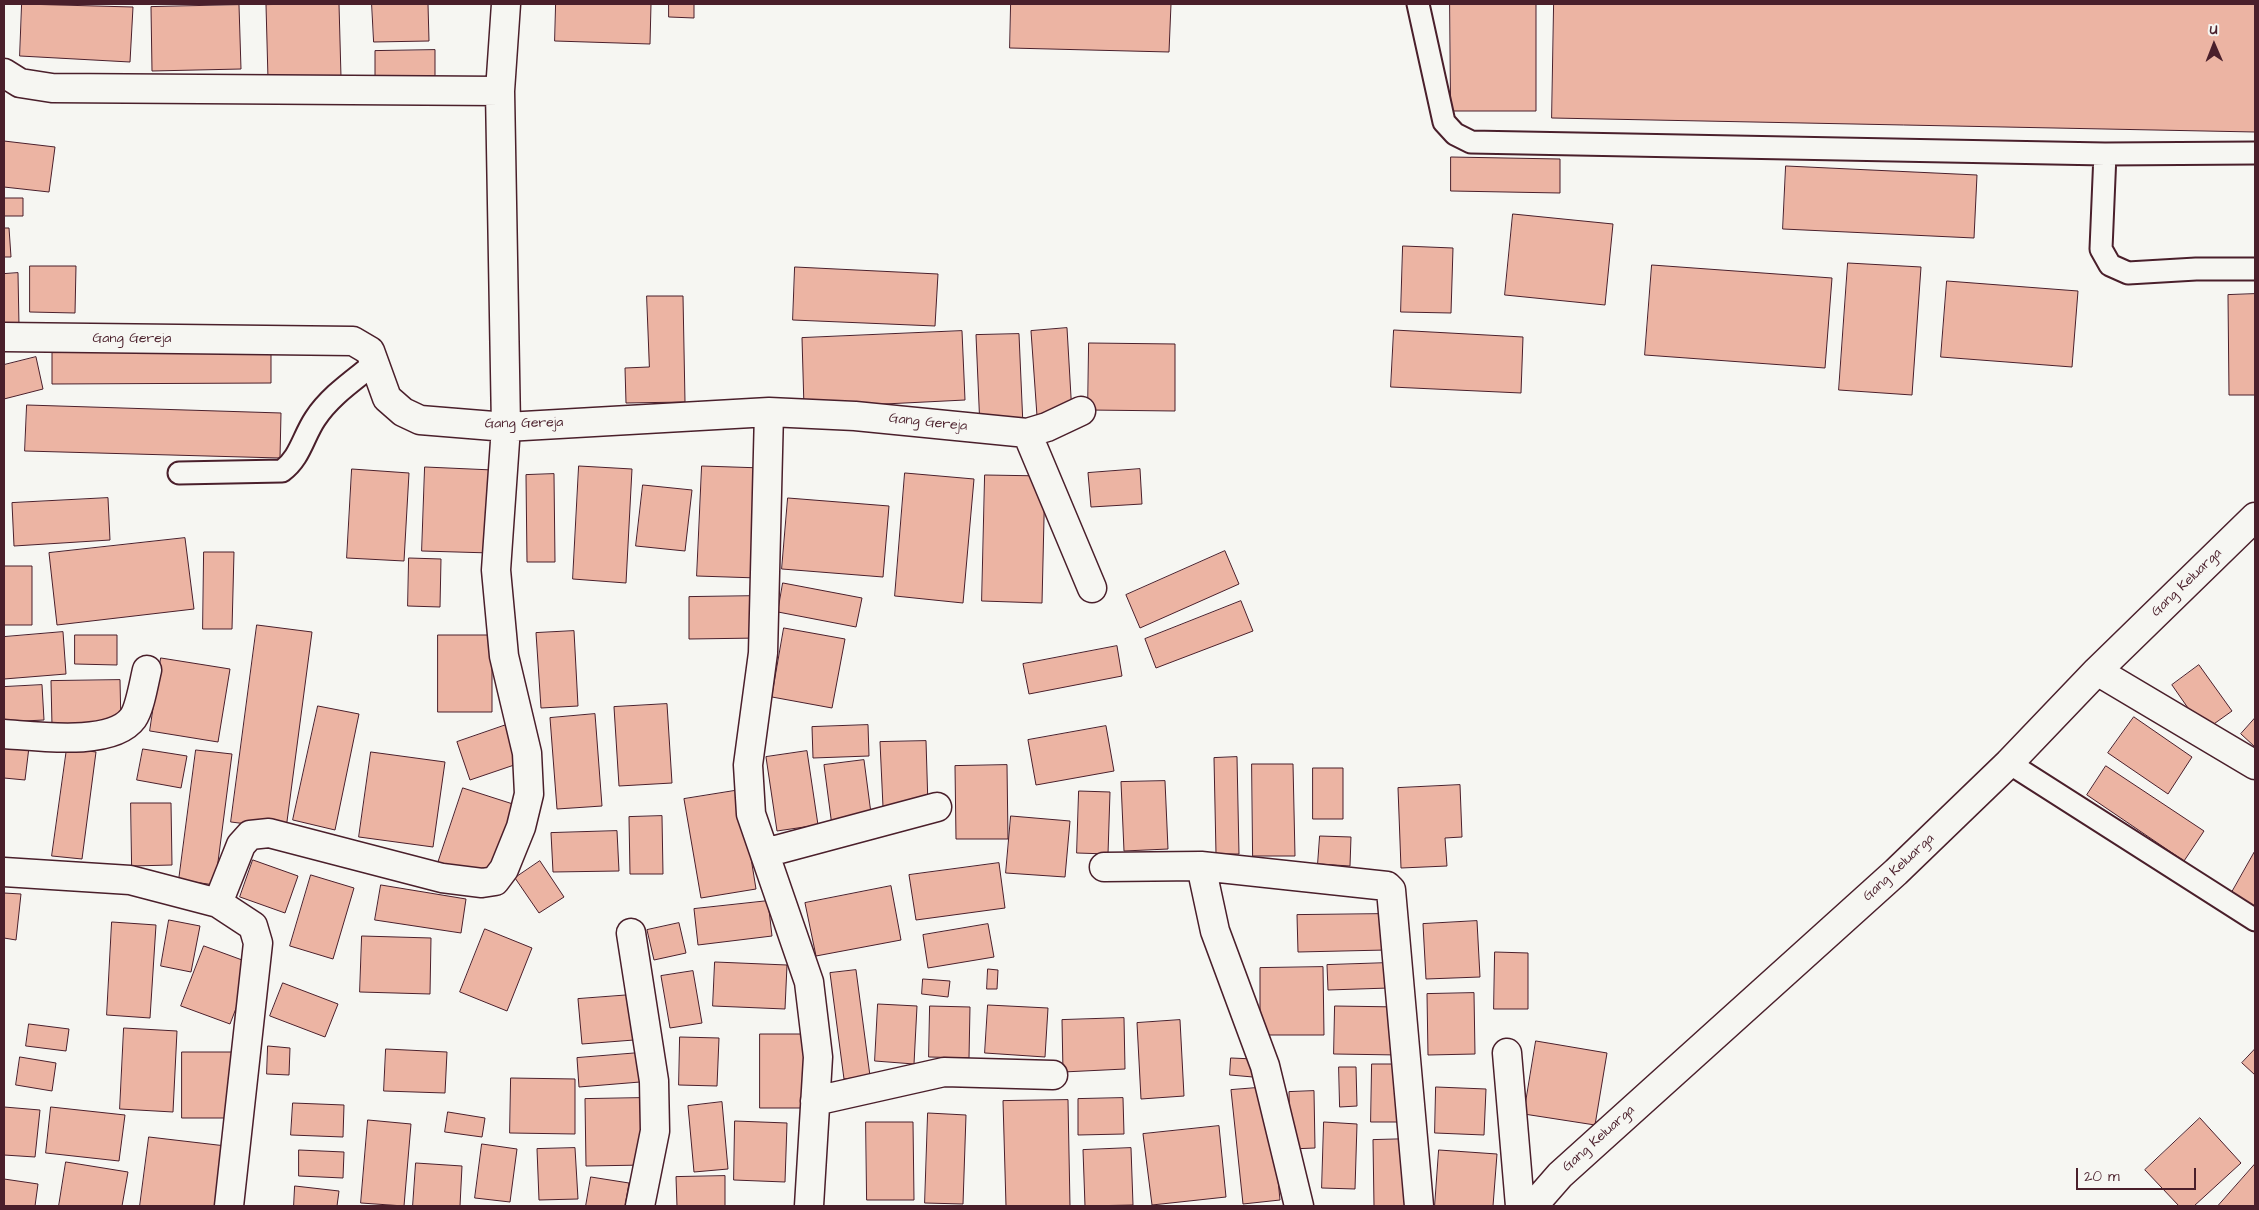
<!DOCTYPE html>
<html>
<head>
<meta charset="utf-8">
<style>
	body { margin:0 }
	#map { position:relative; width:2259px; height:1210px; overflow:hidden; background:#f6f6f2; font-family:"Architects Daughter",sans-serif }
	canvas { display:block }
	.frame { position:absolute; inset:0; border:5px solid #4a1f2b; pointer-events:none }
	.north { position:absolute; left:2189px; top:20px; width:50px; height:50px; -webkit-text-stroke:4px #f6f6f2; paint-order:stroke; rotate:359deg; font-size:14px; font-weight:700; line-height:20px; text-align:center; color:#4a1f2b }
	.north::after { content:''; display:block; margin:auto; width:18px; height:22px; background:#4a1f2b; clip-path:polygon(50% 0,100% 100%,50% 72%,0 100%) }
	.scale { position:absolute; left:2076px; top:1168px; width:120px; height:22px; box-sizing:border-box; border:2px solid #4a1f2b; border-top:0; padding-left:6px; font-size:15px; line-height:18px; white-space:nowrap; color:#4a1f2b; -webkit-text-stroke:4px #f6f6f2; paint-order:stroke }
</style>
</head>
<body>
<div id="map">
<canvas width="2259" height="1210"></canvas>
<div class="frame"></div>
<div class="north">U</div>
<div class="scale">20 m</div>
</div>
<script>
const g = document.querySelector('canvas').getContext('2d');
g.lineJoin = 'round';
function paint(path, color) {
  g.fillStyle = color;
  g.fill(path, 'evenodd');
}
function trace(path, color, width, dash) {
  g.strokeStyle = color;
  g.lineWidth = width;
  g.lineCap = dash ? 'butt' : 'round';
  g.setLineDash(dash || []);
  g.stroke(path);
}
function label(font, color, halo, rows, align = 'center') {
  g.font = font + ' "Architects Daughter",sans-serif';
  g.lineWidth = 5;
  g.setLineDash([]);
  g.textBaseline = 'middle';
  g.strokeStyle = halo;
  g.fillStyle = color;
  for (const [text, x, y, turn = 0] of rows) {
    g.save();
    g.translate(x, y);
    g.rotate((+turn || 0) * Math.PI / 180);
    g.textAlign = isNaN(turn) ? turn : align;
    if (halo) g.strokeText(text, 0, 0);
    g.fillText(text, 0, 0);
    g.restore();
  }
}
const building = new Path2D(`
	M 22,4 L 133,7 L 130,62 L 20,56 Z
	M 339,4 L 341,77 L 268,79 L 266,5 Z
	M 372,4 L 428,4 L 429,41 L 374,42 Z
	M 556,4 L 651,4 L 650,44 L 555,41 Z
	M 669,4 L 694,4 L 694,18 L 669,17 Z
	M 1011,4 L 1171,4 L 1169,52 L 1010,48 Z
	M 1450,4 L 1536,4 L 1536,111 L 1451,111 Z
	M 1554,4 L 2255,4 L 2255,132 L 1552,118 Z
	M 239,5 L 241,69 L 152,71 L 151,7 Z
	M 435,50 L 435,76 L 375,77 L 375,51 Z
	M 4,141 L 55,147 L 49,192 L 4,187 Z
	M 1451,157 L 1560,159 L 1560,193 L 1451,191 Z
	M 1786,166 L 1977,175 L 1974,238 L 1783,229 Z
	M 4,198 L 23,198 L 23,216 L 4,216 Z
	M 1513,214 L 1613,224 L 1605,305 L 1505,295 Z
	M 4,228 L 9,228 L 11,257 L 4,257 Z
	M 1403,246 L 1453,248 L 1451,313 L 1401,312 Z
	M 1848,263 L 1921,267 L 1912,395 L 1839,390 Z
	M 1652,265 L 1832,278 L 1825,368 L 1645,355 Z
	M 30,266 L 76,266 L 75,313 L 30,312 Z
	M 795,267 L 938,274 L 935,326 L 793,320 Z
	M 18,273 L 19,326 L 4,326 L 4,274 Z
	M 1947,281 L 2078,291 L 2072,367 L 1941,357 Z
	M 2255,294 L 2255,395 L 2229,395 L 2228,295 Z
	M 647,296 L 683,296 L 685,402 L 626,403 L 625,368 L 649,367 Z
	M 1067,328 L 1072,414 L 1037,416 L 1031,331 Z
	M 1394,330 L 1523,337 L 1521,393 L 1391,387 Z
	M 962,331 L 965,400 L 804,408 L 802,338 Z
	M 1019,334 L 1023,426 L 980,428 L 976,335 Z
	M 1089,343 L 1175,344 L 1175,411 L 1088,410 Z
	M 271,351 L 271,383 L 52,384 L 52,353 Z
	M 36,357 L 43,389 L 4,399 L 4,365 Z
	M 27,405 L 281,413 L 280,458 L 25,451 Z
	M 579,466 L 632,469 L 626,583 L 573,579 Z
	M 702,466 L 763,468 L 758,578 L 697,576 Z
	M 425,467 L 493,470 L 491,553 L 422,551 Z
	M 352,469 L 409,473 L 404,561 L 347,558 Z
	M 1140,469 L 1142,504 L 1091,507 L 1088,473 Z
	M 905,473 L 974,479 L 963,603 L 895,596 Z
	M 554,474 L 555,562 L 527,562 L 526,475 Z
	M 985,475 L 1045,476 L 1042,603 L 982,601 Z
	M 643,485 L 692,490 L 685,551 L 636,546 Z
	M 108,498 L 110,540 L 14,546 L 12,503 Z
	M 788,498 L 889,506 L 883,577 L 782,569 Z
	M 185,538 L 194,609 L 57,625 L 49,553 Z
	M 1225,551 L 1239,584 L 1140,628 L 1126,595 Z
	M 204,552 L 234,552 L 232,629 L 203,629 Z
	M 409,558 L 441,559 L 440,607 L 408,606 Z
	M 4,566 L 32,566 L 32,625 L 4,625 Z
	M 783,583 L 862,598 L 856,627 L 778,612 Z
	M 760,596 L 760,638 L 689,639 L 689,597 Z
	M 1241,601 L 1253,631 L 1156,668 L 1145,639 Z
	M 257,625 L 312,632 L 286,829 L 231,822 Z
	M 784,628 L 845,639 L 832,708 L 772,697 Z
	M 574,631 L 578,706 L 541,708 L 536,633 Z
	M 63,632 L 66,674 L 4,679 L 4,637 Z
	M 75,635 L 117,635 L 117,665 L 75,664 Z
	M 438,635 L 492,635 L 492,712 L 438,712 Z
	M 1117,646 L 1122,676 L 1029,694 L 1023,664 Z
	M 161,658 L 230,669 L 218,742 L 150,731 Z
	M 2199,665 L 2232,711 L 2204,731 L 2172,685 Z
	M 120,680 L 121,725 L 52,726 L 51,681 Z
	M 42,685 L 44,720 L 4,722 L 4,687 Z
	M 667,704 L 672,783 L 619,786 L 614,707 Z
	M 318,706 L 359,714 L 335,830 L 293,820 Z
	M 595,714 L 602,806 L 557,809 L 550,718 Z
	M 2134,717 L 2192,757 L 2168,794 L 2108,753 Z
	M 2255,718 L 2255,747 L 2241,734 Z
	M 509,724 L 523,762 L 470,780 L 457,742 Z
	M 868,725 L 869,756 L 813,758 L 812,727 Z
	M 1106,726 L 1114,771 L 1036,785 L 1028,740 Z
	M 926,741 L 928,806 L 883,807 L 880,742 Z
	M 4,744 L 29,747 L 25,780 L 4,778 Z
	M 67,748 L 96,752 L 82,859 L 52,856 Z
	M 143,749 L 187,756 L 181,788 L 137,780 Z
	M 196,750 L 232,754 L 215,885 L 179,880 Z
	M 807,751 L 818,825 L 777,831 L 766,757 Z
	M 371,752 L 445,762 L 433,847 L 359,837 Z
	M 1237,757 L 1239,854 L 1216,854 L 1214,758 Z
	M 864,760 L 872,821 L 832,826 L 824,765 Z
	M 1252,764 L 1293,764 L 1295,856 L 1253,856 Z
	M 1007,765 L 1008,839 L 956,839 L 955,766 Z
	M 2106,766 L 2204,831 L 2184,861 L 2087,795 Z
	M 1313,768 L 1343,768 L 1343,819 L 1313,819 Z
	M 1165,781 L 1168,849 L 1124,851 L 1121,782 Z
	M 1460,785 L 1462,837 L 1445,838 L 1447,866 L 1401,868 L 1398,788 Z
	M 463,788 L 516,805 L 491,880 L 438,863 Z
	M 740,790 L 756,889 L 701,898 L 684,799 Z
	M 1079,791 L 1110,792 L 1108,854 L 1077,853 Z
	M 131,803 L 171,803 L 172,865 L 132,866 Z
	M 662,816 L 663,874 L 630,874 L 629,817 Z
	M 1011,816 L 1070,821 L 1065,877 L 1006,873 Z
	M 617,831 L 619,871 L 553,872 L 551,833 Z
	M 1320,836 L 1351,837 L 1350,866 L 1318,864 Z
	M 2255,851 L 2255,907 L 2231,894 Z
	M 253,860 L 298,876 L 285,913 L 240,897 Z
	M 540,861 L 564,897 L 539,913 L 515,878 Z
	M 999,863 L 1005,908 L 916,920 L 909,875 Z
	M 311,875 L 354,888 L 333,959 L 290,946 Z
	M 381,885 L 466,899 L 461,933 L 375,920 Z
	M 891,886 L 901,940 L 816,956 L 805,903 Z
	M 4,893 L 21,894 L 16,940 L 4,938 Z
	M 768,901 L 772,936 L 698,945 L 694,909 Z
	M 1385,914 L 1386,950 L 1298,952 L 1297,915 Z
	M 169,920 L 200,926 L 191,972 L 161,966 Z
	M 1477,921 L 1480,977 L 1426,979 L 1423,924 Z
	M 112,922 L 156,925 L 150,1018 L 107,1015 Z
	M 679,923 L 686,953 L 654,960 L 647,930 Z
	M 988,924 L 994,957 L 928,968 L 923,935 Z
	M 485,929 L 532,948 L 507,1011 L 460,992 Z
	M 362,936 L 431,938 L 430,994 L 360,992 Z
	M 204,946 L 253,964 L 230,1024 L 181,1006 Z
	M 1495,952 L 1528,953 L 1528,1009 L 1494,1009 Z
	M 715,962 L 787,965 L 785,1009 L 713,1006 Z
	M 1388,963 L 1389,988 L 1328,990 L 1327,965 Z
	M 1323,967 L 1324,1035 L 1260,1035 L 1260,968 Z
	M 988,969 L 998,970 L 997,989 L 987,989 Z
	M 856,970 L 870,1076 L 844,1079 L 830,973 Z
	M 693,971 L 702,1023 L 670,1028 L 661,976 Z
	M 923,979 L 950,981 L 948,997 L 922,994 Z
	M 283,983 L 338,1004 L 325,1037 L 270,1016 Z
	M 1474,993 L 1475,1054 L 1428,1055 L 1427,994 Z
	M 631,995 L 634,1040 L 582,1044 L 578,999 Z
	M 878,1004 L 917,1006 L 914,1064 L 875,1061 Z
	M 988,1005 L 1048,1008 L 1045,1057 L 985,1053 Z
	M 930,1006 L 970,1007 L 969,1058 L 929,1057 Z
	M 1335,1006 L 1400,1007 L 1399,1055 L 1334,1054 Z
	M 1124,1018 L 1125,1069 L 1063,1072 L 1062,1020 Z
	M 1180,1020 L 1184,1096 L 1141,1099 L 1137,1023 Z
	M 29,1024 L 69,1029 L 66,1051 L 26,1046 Z
	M 124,1028 L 177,1031 L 173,1112 L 120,1109 Z
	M 760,1034 L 810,1034 L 810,1108 L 760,1108 Z
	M 680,1037 L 719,1038 L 717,1086 L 679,1085 Z
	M 1536,1041 L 1607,1053 L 1595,1125 L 1524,1114 Z
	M 268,1046 L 290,1048 L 289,1075 L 267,1074 Z
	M 386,1049 L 447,1052 L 445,1093 L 384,1091 Z
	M 2255,1049 L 2255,1075 L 2242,1063 Z
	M 182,1052 L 234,1052 L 233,1118 L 182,1118 Z
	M 639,1053 L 640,1082 L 579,1087 L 577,1058 Z
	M 20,1057 L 56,1063 L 52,1091 L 16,1085 Z
	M 1231,1058 L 1254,1059 L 1253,1077 L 1230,1075 Z
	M 1372,1064 L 1401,1064 L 1400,1122 L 1371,1122 Z
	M 1339,1067 L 1356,1067 L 1357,1106 L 1340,1107 Z
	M 511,1078 L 575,1079 L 575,1134 L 510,1133 Z
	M 1269,1087 L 1280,1200 L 1243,1204 L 1231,1090 Z
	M 1436,1087 L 1486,1089 L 1484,1135 L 1435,1133 Z
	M 1314,1091 L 1315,1148 L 1290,1149 L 1289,1092 Z
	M 643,1098 L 645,1165 L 586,1166 L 585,1099 Z
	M 1123,1098 L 1124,1134 L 1078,1135 L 1078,1099 Z
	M 1068,1100 L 1070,1206 L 1006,1206 L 1003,1101 Z
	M 722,1102 L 728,1169 L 694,1172 L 688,1106 Z
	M 293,1103 L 344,1105 L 343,1137 L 291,1135 Z
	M 4,1107 L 40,1110 L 35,1157 L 4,1155 Z
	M 51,1107 L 125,1115 L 119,1161 L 46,1153 Z
	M 448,1112 L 485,1118 L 482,1137 L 445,1132 Z
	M 928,1113 L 966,1115 L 963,1204 L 925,1203 Z
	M 2200,1118 L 2241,1163 L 2194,1206 L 2179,1206 L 2145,1170 Z
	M 368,1120 L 411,1124 L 404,1206 L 361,1203 Z
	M 735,1121 L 787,1123 L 785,1182 L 734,1180 Z
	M 866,1122 L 913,1122 L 914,1200 L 867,1200 Z
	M 1324,1122 L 1357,1124 L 1355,1189 L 1322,1188 Z
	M 1219,1126 L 1226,1197 L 1152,1205 L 1143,1134 Z
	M 149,1137 L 226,1146 L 219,1206 L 140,1206 Z
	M 1411,1139 L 1412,1206 L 1374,1206 L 1373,1140 Z
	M 482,1144 L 517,1149 L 510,1202 L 475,1198 Z
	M 575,1148 L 578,1199 L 539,1200 L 537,1149 Z
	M 1131,1148 L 1133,1205 L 1085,1206 L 1083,1150 Z
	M 299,1150 L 344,1152 L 343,1178 L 299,1176 Z
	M 1439,1150 L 1497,1154 L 1493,1206 L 1435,1206 Z
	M 66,1162 L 128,1172 L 122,1206 L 59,1206 Z
	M 416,1163 L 462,1166 L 460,1206 L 413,1206 Z
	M 2255,1164 L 2255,1206 L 2218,1206 Z
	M 725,1176 L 725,1206 L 677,1206 L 676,1177 Z
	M 591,1177 L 629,1183 L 625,1206 L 586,1206 Z
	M 4,1179 L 38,1184 L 35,1206 L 4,1206 Z
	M 295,1186 L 339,1191 L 337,1206 L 294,1206 Z`);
const service = new Path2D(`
	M 1418,4 L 1444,122 L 1455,134 L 1471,142 L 2105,154 L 2101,249 L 2110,265 L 2128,273 L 2196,269 L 2255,269
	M 2105,154 L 2255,153
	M 179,473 L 282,471 C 300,458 303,437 315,419 C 330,396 353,381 375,363
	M 2009,763 L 2255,920`);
const minor = new Path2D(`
	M 4,73 L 20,83 L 52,88 L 500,91
	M 4,337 L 353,341 L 370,351 L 387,398 L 403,412 L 420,420 L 506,427 L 769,412 L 855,416 L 1027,433 L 1047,427 L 1081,411
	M 769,412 L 763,653 L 748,765 L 751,814 L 809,982 L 818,1057 L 809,1206
	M 1027,433 L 1092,588
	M 2097,671 L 2255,765
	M 4,734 C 36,736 112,747 133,718 C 140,708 144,682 147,670
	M 765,853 L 937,807
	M 1201,866 L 1215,931 L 1265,1066 L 1299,1206
	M 1104,867 L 1201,866 L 1387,886 L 1391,890 L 1419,1206
	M 4,872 L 130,880 L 218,903 L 253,926 L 258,943 L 229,1206
	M 218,903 L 241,845 L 250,835 L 269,833 L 442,878 L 482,883 L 495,881 L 504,869 L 521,827 L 529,794 L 527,753 L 504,656 L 496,570 L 506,427 L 500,91 L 506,4
	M 631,933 L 654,1081 L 655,1131 L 640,1206
	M 1507,1053 L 1520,1206
	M 815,1101 L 944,1072 L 1053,1075
	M 1533,1206 L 1560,1175 L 1896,872 L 2009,763 L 2097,671 L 2255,517`);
const streetNames = [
	["Gang Gereja",132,339],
	["Gang Gereja",928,423,6],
	["Gang Gereja",524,424,-1],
	["Gang Keluarga",2187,583,-44],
	["Gang Keluarga",1899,868,-43],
	["Gang Keluarga",1599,1139,-42]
];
paint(building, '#ecb4a3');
trace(building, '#4a1f2b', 1);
trace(service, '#4a1f2b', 25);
trace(minor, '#4a1f2b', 31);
trace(service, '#f6f6f2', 21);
trace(minor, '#f6f6f2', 28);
label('14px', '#4a1f2b', '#f6f6f2', streetNames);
</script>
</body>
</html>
